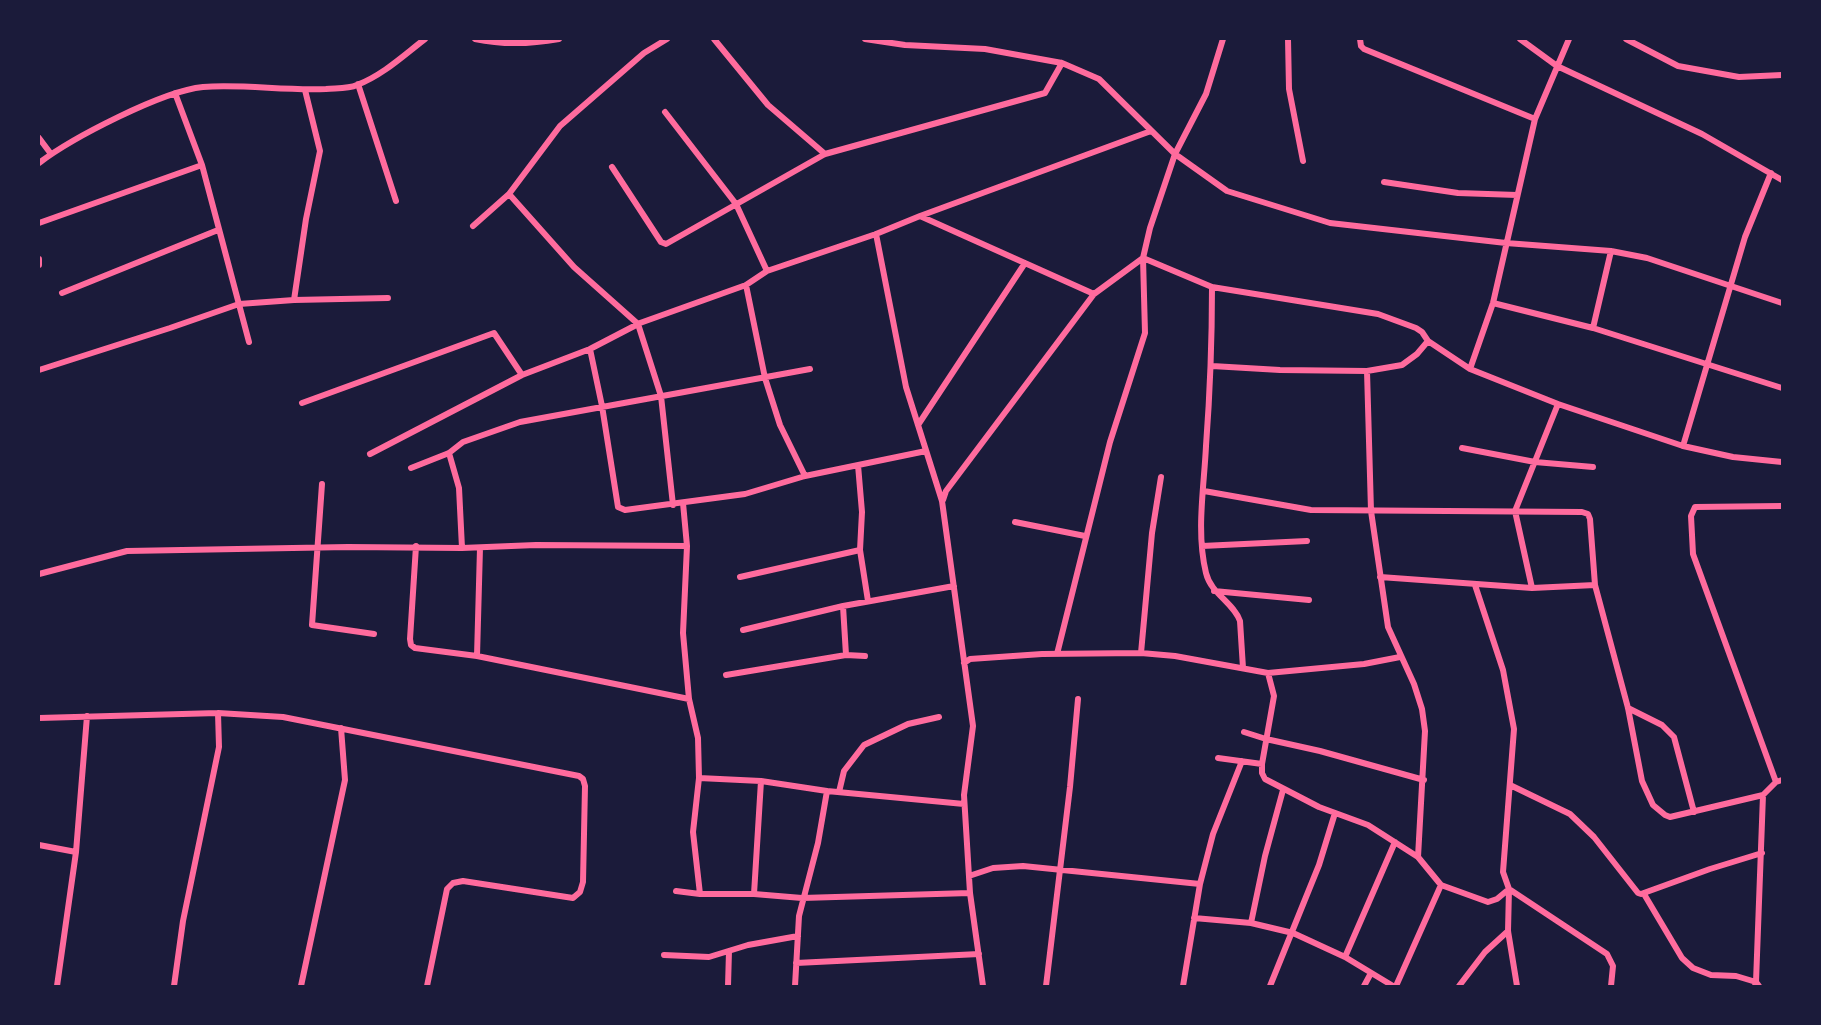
<!DOCTYPE html>
<html>
<head>
<meta charset="utf-8">
<style>
	body { margin:0 }
	#map { position:relative; width:1821px; height:1025px; overflow:hidden; background:#1b1b3a; font-family:Georgia,serif }
	canvas { display:block }
	.frame { position:absolute; inset:0; border:40px solid #1b1b3a; pointer-events:none }
</style>
</head>
<body>
<div id="map">
<canvas width="1821" height="1025"></canvas>
<div class="frame"></div>
</div>
<script>
const g = document.querySelector('canvas').getContext('2d');
g.lineJoin = 'round';
function trace(path, color, width, dash) {
  g.strokeStyle = color;
  g.lineWidth = width;
  g.lineCap = dash ? 'butt' : 'round';
  g.setLineDash(dash || []);
  g.stroke(path);
}
const minor = new Path2D(`
	M 475,39 C 503,45 531,44 559,39
	M 714,39 L 768,105 L 825,154
	M 865,39 L 905,45 L 985,49 L 1062,63 L 1099,79 L 1175,154 L 1227,191 L 1330,223 L 1506,243 L 1611,251 L 1647,258 L 1782,303
	M 1288,39 L 1289,89 L 1303,161
	M 1360,39 L 1361,46 L 1364,49 L 1535,119
	M 1520,39 L 1557,66 L 1702,134 L 1782,180
	M 1626,39 L 1678,66 L 1739,77 L 1782,75
	M 358,84 L 396,201
	M 175,93 L 202,165 L 249,342
	M 665,112 L 736,204 L 767,271
	M 39,138 L 51,154
	M 39,163 C 72,138 162,91 203,87 C 244,84 285,91 326,89 C 336,88 348,89 357,85 C 383,75 404,55 425,39
	M 612,167 L 661,242 L 666,244 L 825,154 L 1045,93 L 1062,63
	M 1384,182 L 1458,193 L 1517,195
	M 509,194 L 574,267 L 638,324 L 661,396 L 673,505
	M 920,216 L 1094,294
	M 39,223 L 202,165
	M 473,226 L 509,194 L 560,126 L 644,53 L 667,39
	M 876,234 L 906,387 L 942,501 L 973,726 L 964,795 L 970,893 L 983,986
	M 1143,258 L 1212,287 L 1378,314 L 1416,328 L 1422,332 L 1428,341 L 1470,369 L 1558,404 L 1683,446 L 1733,457 L 1782,462
	M 39,259 L 39,265
	M 746,285 L 765,378 L 780,425 L 805,476
	M 1212,287 C 1212,340 1210,393 1206,446 C 1204,488 1196,532 1206,573 C 1211,594 1233,602 1240,621 L 1243,668
	M 62,293 L 218,230
	M 294,300 L 306,219 L 320,151 L 305,90
	M 1493,303 L 1593,328 L 1782,388
	M 1593,328 L 1611,251
	M 590,349 L 602,406 L 618,507 L 625,510 L 745,494 L 805,476 L 926,451
	M 1212,366 L 1280,370 L 1367,371 L 1402,365 L 1417,354 L 1428,341
	M 1470,369 L 1493,303 L 1535,119 L 1569,39
	M 39,370 L 170,328 L 239,304 L 294,300 L 388,298
	M 1367,371 L 1371,511 L 1388,627 L 1414,684 L 1422,709 L 1425,731 L 1418,857
	M 302,403 L 494,333 L 522,375
	M 918,425 L 1025,263
	M 1683,446 L 1745,237 L 1771,173
	M 1462,448 L 1535,462 L 1593,467
	M 449,453 L 459,488 L 462,548
	M 370,454 L 522,375 L 590,349 L 640,323 L 746,285 L 767,271 L 876,234 L 920,216 L 1151,131
	M 858,465 L 862,512 L 860,550 L 868,601
	M 411,468 L 449,453 L 463,442 L 520,422 L 810,369
	M 322,484 L 312,625 L 374,634
	M 1204,491 L 1311,510 L 1582,512 L 1588,514 L 1590,519 L 1595,585 L 1628,708 L 1642,781 L 1653,805 L 1665,815 L 1670,817 L 1763,795 L 1776,782 L 1782,780
	M 943,500 L 946,491 L 1094,294 L 1143,258
	M 683,503 L 687,546 L 683,633 L 689,699 L 698,738 L 699,778 L 693,832 L 700,894
	M 1015,522 L 1085,536
	M 416,546 L 410,639 L 411,645 L 415,648 L 477,656 L 689,699
	M 1202,546 L 1307,541
	M 39,574 L 127,551 L 348,547 L 462,548 L 536,545 L 687,546
	M 740,577 L 860,550
	M 1380,577 L 1532,588 L 1595,585
	M 1475,585 L 1503,670 L 1514,729 L 1503,872 L 1509,889 L 1508,931 L 1517,986
	M 1532,588 L 1515,511 L 1558,404
	M 1214,591 L 1309,600
	M 843,606 L 846,655
	M 743,630 L 843,606 L 954,586
	M 1141,653 L 1152,533 L 1161,477
	M 1057,654 L 1110,442 L 1145,333 L 1143,258 L 1150,228 L 1175,154 L 1206,94 L 1223,39
	M 477,656 L 480,548
	M 964,663 L 970,659 L 1042,654 L 1141,653 L 1175,656 L 1268,673 L 1364,664 L 1400,657
	M 1268,673 L 1274,696 L 1262,764 L 1262,773 L 1265,779 L 1319,807 L 1368,825 L 1418,857 L 1441,885 L 1488,902 L 1497,899 L 1509,889 L 1607,954 L 1613,966 L 1611,986
	M 726,675 L 846,655 L 865,656
	M 1628,708 L 1662,725 L 1674,737 L 1694,812
	M 39,718 L 218,713 L 283,717 L 579,776 L 583,779 L 585,786 L 583,882 L 580,892 L 573,898 L 463,881 L 453,883 L 447,889 L 427,986
	M 1244,732 L 1266,739 L 1320,751 L 1424,780
	M 1218,758 L 1262,764
	M 699,778 L 761,781 L 827,791 L 964,804
	M 1776,782 L 1693,554 L 1691,516 L 1695,507 L 1782,506
	M 1510,785 L 1570,814 L 1594,837 L 1638,893 L 1641,894 L 1710,869 L 1762,853
	M 839,792 L 844,771 L 864,745 L 908,724 L 939,717
	M 39,845 L 76,852
	M 969,876 L 993,868 L 1023,866 L 1200,884
	M 676,891 L 700,894 L 754,894 L 802,898 L 970,893
	M 754,894 L 761,781
	M 1644,894 L 1682,958 L 1693,968 L 1711,975 L 1736,976 L 1756,982 L 1759,986
	M 1194,918 L 1251,923 L 1293,933 L 1345,957 L 1393,986
	M 1251,923 L 1265,856 L 1283,790
	M 664,955 L 709,957 L 748,945 L 798,936
	M 1345,957 L 1395,842
	M 796,963 L 979,954
	M 57,986 L 76,852 L 87,716
	M 174,986 L 183,921 L 219,747 L 218,713
	M 301,986 L 345,780 L 341,728
	M 728,986 L 729,951
	M 795,986 L 799,916 L 818,843 L 827,791
	M 1046,986 L 1070,787 L 1078,699
	M 1183,986 L 1200,884 L 1213,834 L 1242,761
	M 1270,986 L 1319,865 L 1335,813
	M 1364,986 L 1371,973
	M 1396,986 L 1441,885
	M 1459,986 L 1485,952 L 1508,931
	M 1755,986 L 1756,982 L 1763,795`);
trace(minor, '#ff6b9d', 6);
</script>
</body>
</html>
